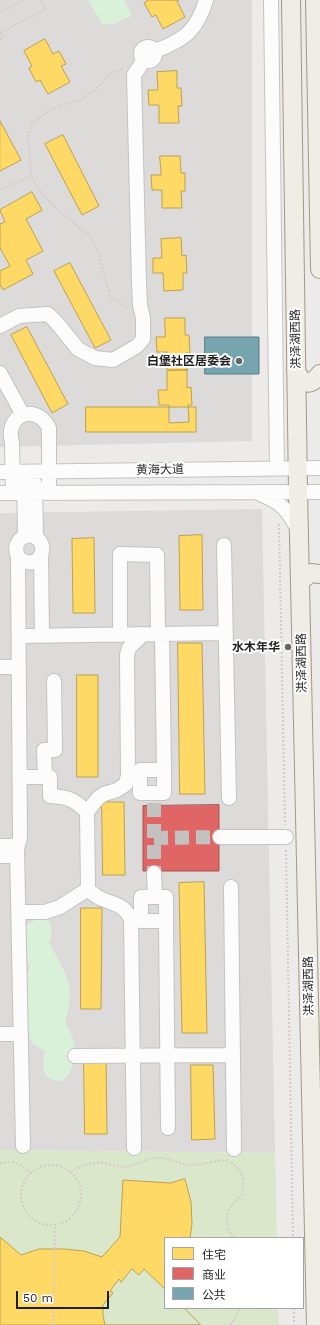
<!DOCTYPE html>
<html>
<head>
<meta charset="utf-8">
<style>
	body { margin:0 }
	#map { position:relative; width:320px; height:1325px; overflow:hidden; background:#edebe9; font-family:"Work Sans","Noto Sans SC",sans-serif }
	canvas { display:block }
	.legend { position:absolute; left:164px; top:1237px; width:140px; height:72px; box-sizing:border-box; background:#fff; border:1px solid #a5a5a5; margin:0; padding:5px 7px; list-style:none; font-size:12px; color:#1f1f1f }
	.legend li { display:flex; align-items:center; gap:8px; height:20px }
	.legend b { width:20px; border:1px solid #a5a5a5 }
	.scale { position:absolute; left:16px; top:1291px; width:93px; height:18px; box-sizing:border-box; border:2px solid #1f1f1f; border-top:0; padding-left:5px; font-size:12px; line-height:14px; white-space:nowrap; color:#1f1f1f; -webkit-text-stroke:3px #fff; paint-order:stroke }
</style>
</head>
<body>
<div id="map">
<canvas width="320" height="1325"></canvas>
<ul class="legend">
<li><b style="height:11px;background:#ffd966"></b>住宅</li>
<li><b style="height:11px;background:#e06666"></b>商业</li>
<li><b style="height:11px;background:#76a5af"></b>公共</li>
</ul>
<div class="scale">50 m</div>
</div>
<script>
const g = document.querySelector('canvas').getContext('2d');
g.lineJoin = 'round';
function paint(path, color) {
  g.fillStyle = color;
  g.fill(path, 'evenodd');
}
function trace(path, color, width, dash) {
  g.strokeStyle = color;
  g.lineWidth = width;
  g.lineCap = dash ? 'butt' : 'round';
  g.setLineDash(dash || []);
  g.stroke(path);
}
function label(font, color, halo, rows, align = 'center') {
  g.font = font + ' "Work Sans","Noto Sans SC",sans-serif';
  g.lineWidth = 4;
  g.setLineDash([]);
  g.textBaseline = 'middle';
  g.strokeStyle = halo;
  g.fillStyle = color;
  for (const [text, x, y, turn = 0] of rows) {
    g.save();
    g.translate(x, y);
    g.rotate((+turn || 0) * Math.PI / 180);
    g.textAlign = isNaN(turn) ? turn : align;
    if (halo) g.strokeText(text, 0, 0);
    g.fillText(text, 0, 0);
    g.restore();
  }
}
const residential = new Path2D(`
	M 0,0 L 252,0 L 252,441 L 0,447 Z
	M 262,509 L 275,1153 L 0,1150 L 0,513 Z`);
const grass = new Path2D(`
	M 0,1150 L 275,1153 L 277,1238 L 165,1238 L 165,1308 L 278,1308 L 279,1325 L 104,1325 L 0,1253 Z`);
const park = new Path2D(`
	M 88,0 L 124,0 L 132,15 L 114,24 L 102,24 Z
	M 46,918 L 48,919 C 52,927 53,935 49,943 C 57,958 70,976 70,994 C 70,1004 67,1014 65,1024 C 71,1031 74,1040 75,1050 C 76,1062 67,1089 51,1079 C 46,1076 44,1072 43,1066 C 43,1061 44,1056 44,1051 L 32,1043 L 27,1030 L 29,1026 L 25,1019 L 26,975 L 30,967 C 26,957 19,929 30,922 C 35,919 41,919 46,918 Z`);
const homes = new Path2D(`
	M 147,0 L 179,0 L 177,1 L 185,17 L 163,29 L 156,15 L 152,17 L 144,3 L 147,1 Z
	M 45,39 L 53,54 L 59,51 L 66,64 L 61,66 L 70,82 L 48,94 L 40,80 L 36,82 L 29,68 L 32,66 L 24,51 Z
	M 177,71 L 177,88 L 181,88 L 182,106 L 178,106 L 179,123 L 159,123 L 159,105 L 149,105 L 148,90 L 158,90 L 157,72 Z
	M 0,121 L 21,160 L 0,171 Z
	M 63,135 L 99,206 L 82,215 L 45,144 Z
	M 160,156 L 180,156 L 181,173 L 185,173 L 185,191 L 181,191 L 182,208 L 162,208 L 162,190 L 152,190 L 151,175 L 161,175 Z
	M 32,192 L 42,210 L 26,219 L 43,251 L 26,260 L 33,274 L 3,290 L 0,284 L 0,271 L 10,266 L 0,248 L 0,224 L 5,222 L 0,210 Z
	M 181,238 L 182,256 L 186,255 L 187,273 L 183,273 L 183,290 L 164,291 L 163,273 L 153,273 L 153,258 L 162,258 L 161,239 Z
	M 70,263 L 111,340 L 95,348 L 54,271 Z
	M 165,318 L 185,318 L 185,335 L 189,335 L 190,353 L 186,353 L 187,370 L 167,370 L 167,352 L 157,352 L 156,337 L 165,337 Z
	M 27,327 L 68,404 L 52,413 L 11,335 Z
	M 187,370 L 187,388 L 191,387 L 192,405 L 188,405 L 189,422 L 169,423 L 169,405 L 159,405 L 158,390 L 167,390 L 167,371 Z
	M 86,407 L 196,407 L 196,432 L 86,432 Z
	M 202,535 L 203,610 L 180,610 L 179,536 Z
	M 94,538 L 95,613 L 73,613 L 72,539 Z
	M 178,643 L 202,643 L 205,794 L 180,794 Z
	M 77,675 L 98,675 L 98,777 L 77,777 Z
	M 102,802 L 124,802 L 125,875 L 103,875 Z
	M 204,882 L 207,1033 L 182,1033 L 179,883 Z
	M 81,908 L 102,908 L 101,1009 L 81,1009 Z
	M 84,1059 L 106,1059 L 107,1134 L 85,1134 Z
	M 191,1065 L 213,1065 L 215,1139 L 192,1140 Z
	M 185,1179 L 191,1202 L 192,1224 L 190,1238 L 165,1238 L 165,1308 L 184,1308 L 201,1325 L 0,1325 L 0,1237 L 21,1255 L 39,1249 L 64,1249 L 84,1251 L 102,1257 L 120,1237 L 123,1180 L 170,1183 Z
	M 132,1269 L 139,1275 L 144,1269 L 165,1289 L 165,1308 L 184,1308 L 201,1325 L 105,1325 L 103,1315 L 103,1305 L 113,1293 L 110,1291 L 119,1279 L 121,1282 Z`);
const shops = new Path2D(`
	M 219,805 L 219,871 L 143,871 L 143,806 Z`);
const public = new Path2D(`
	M 205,337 L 259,337 L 259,374 L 205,374 Z`);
const minorTunnel = new Path2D(`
	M 154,803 L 154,873
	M 154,838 L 220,837`);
const path = new Path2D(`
	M 0,12 L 23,0
	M 0,33 L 46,9 L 41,0
	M 0,40 L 3,38 L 0,32
	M 123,69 L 113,72 L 95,90 L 81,100 L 60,105 L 44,114 L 32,124 L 28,136 L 30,158 L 31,177 L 39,190 L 58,210 L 90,236 L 99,253 L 105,278 L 110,297 L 128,308
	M 0,189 L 31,177
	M 279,524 L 285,825
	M 286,850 L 293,1238
	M 231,1162 C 244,1172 244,1179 242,1195 C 226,1210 222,1218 233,1238
	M 0,1163 C 14,1161 20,1162 29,1173
	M21 1195a30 30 0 1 1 60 0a30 30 0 1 1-60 0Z
	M 71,1172 C 81,1166 92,1161 105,1163 C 114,1165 121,1168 130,1166 C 140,1163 147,1158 159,1158 C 170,1158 181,1165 191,1165 C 204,1165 215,1160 228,1160
	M 294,1308 L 294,1325
	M 53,1325 L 55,1224
	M 231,1325 L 240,1308`);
const minor = new Path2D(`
	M 271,0 L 277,469
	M141 54a7 7 0 1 1 14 0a7 7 0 1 1-14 0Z
	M 155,51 C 184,40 197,31 206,0
	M 0,326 L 19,316 L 48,314 L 57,323 L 78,349 L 95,358 L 113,360 L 137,346 L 143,339 L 143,318 L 140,305 L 139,283 L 134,75 L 144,60
	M 0,373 L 23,415
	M 0,472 L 320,468
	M 24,472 L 25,536
	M 35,484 L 36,537
	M 0,493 L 320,492
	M 13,493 L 12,442 C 4,415 36,402 49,428 L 49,493
	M 260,494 C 281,502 288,510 298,530
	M 224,545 L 229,798
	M 41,555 L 42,636
	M 18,557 C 24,563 33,565 39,558 C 42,554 43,550 42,546 C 37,527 9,536 18,557 L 20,838 L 17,848 L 23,1146
	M 162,634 L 164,770
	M 120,635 L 120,554 L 157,555 L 158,634
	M 19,636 L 226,633
	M 0,667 L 19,667
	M 140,770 L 164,770 L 164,793 L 140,793 Z
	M 20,777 L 50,777 L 50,796 C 68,797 74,799 87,812
	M 45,777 L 44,750 L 55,750 L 54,681
	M 220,837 L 286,837
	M 0,846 L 18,846
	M 0,856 L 17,856
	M 154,873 L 155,897
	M 231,887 L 234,1149
	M 141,897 L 166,897 L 166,921 L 141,921 Z
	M 18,912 L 45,912 L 60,907 L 88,889
	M 166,921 L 168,1128
	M 0,1034 L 21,1034
	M 75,1056 L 233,1055
	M 134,1148 L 131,920 C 124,902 112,905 98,897 C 94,895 91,892 88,889 L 87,812 L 98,798 L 104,794 L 117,790 L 126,784 L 128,775 L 127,655 L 129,648 L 143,634`);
const major = new Path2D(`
	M 291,0 L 298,491 L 316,1325
	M 315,0 L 320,269
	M 296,370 C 302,385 310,387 320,374
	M 300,581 L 311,573 L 320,574`);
const markers = [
	[239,361,4,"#676666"],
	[288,647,4,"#676666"]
];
const streetNames = [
	["洪泽湖西路",296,339,-91],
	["黄海大道",160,470,-1],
	["洪泽湖西路",302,663,-91],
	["洪泽湖西路",309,986,-91]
];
const poiNames = [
	["白堡社区居委会",231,361],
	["水木年华",280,647]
];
paint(residential, '#dcdbda');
paint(grass, '#dae7cb');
paint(park, '#d9f0d9');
paint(homes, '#ffd966');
trace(homes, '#bca151', 1);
paint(shops, '#e06666');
trace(shops, '#a65151', 1);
paint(public, '#76a5af');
trace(public, '#5c7d84', 1);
trace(minorTunnel, '#c4c2c1', 14, [14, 7]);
trace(minor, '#c4c3c2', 16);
trace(major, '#a29987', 20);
trace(path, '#d6cac8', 2, [2, 2]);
trace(minor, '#fcfcfc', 14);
trace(major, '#f0ece6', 18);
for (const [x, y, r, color] of markers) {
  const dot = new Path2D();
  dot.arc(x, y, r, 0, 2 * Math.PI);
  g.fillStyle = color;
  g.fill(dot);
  trace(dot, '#fff', 1.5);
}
label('12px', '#1f1f1f', '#fff', streetNames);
label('bold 12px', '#1f1f1f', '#fff', poiNames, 'right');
</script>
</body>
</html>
